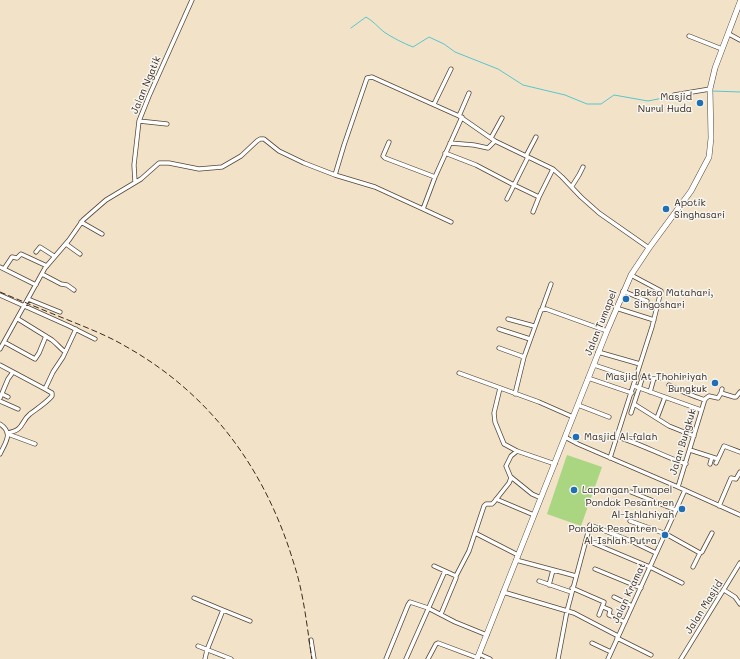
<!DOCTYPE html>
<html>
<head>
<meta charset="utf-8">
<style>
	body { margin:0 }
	canvas { display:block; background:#f1e2c8 }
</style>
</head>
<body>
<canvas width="740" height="659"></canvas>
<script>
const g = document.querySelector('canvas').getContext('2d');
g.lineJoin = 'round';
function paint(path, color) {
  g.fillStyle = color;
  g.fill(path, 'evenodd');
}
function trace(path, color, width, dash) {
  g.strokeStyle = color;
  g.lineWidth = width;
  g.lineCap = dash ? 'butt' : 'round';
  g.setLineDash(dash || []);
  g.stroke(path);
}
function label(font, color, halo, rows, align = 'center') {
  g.font = font + ' Mali,sans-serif';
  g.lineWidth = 3;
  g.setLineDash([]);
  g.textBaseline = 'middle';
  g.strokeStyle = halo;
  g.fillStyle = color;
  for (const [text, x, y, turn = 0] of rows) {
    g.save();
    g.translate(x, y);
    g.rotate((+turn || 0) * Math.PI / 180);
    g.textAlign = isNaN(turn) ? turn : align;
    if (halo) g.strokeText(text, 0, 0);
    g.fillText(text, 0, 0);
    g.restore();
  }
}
const green = new Path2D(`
	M 567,455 L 602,467 L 581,526 L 547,514 Z`);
const stream = new Path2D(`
	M 351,28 L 366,17 C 373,21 378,27 384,32 C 393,38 403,43 413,47 L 429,37 L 444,44 L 455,52 L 498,69 L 523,85 L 565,95 L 587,104 L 601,104 L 614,95 L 648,101 L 673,96
	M 712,91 L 740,92`);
const street = new Path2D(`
	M 729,34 L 740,40
	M 689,36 L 722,49
	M 674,95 L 710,89
	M 434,104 L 451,69
	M 459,116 L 469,93
	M 139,121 L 167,124
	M 491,138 L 502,118
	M 389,142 L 383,156 L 385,158 L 435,177
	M 450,143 L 474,145 L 488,148 L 495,141
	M 445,153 L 476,165 L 514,185 L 528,157
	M 526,156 L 536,137
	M 335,175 L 344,145 L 367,78 L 372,77 L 459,116 L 495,141 L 553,169 L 562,177 L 581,197 L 599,213 L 649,248
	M 135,182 L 134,165 L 139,121 L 149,96 L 192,0
	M 572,186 L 579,175 L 583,167
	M 539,197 L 553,169
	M 507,199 L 514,185 L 539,197 L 533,212
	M 423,209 L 451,222
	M 81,222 L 102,234
	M 66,244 L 80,254
	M 36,252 L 40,247 L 54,256
	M 0,267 L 36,285
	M 4,269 L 12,257 L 17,258 L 21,254 L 47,266
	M 42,274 L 61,284 L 67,285 L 74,290
	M 623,291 L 647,301
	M 0,295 L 69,326 L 95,339
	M 28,299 L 60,312
	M 616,308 L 654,320
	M 542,309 L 551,284
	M 18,319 L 52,340 C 56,343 60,348 65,352
	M 508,319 L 534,326
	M 499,329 L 530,339
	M 4,342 L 35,359 L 39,353 L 46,336
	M 499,348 L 524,357
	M 0,349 L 45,268 L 69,240 L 83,220 L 106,200 L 141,179 L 159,163 L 169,163 L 199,169 L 222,167 L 241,156 L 257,141 L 260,139 L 264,139 L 279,151 L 304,163 L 335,175 L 375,187 L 423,209 L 435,177 L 462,117
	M 598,352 L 640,364
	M 0,365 L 45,389
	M 594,365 L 636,379
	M 459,373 L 539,402 L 573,417
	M 588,378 L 632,393
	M 669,385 C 680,391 693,396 705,400
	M 634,386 L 701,410
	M 500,388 L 494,413 L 495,422 L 504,444 L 517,451 L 555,464
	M 722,389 L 721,393 L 734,397 L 736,397 L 740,392
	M 650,392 L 654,378 L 660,378
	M 2,394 L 8,397
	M 515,394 L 524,357 L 541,310 L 546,309 L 607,331
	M 0,398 L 8,379 L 13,372
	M 0,401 L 18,409
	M 634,404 L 669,426 L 694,436
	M 578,405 L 609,417
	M 631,413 L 643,376
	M 657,418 L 665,397
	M 0,424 C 14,433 5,443 0,454
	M 7,433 C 25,430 20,422 30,414 C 38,408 46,403 52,396 L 52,393 L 45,389 L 53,372 L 63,357 L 76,329
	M 8,434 L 35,444
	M 565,437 L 578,444 L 678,487 L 740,515
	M 621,438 C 643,445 663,456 686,464
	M 690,450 L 718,459
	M 610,458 L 652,327 L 661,291 L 631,275
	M 716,463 L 724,446 L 740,452
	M 710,464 L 712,457
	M 511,477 L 532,494 L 541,498
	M 678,487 L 705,399 L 709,396 L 718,398 L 721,393
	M 631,492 L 676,510
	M 496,499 L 534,515
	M 719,506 L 731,478 L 736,479 L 740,472
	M 630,521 L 666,534 L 700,553 L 702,552 L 712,533
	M 475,533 L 518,555
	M 593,543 L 650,567 L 682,583
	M 516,560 L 576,576
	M 434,566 L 456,576
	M 693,567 L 700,553
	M 595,569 L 641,588
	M 539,581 L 571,592
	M 549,585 L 553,570
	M 572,588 L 604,602 L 599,615
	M 724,590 L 735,597 L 740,604
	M 503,592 L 574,613 L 618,636
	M 614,597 L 632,606
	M 194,598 L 223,610 L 207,650 L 205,659
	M 603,607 L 610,610 L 609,615 L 625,622
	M 223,610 L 250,621
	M 441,614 L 456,578 L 456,576 L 469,551 L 484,506 L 486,504 L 492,504 L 494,502 L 509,483 L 511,478 L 506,466 L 511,456 L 517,451
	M 617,638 L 651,655
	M 311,640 L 314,659
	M 592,643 L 611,652
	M 198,646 L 231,659
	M 479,654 L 490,659
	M 386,659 L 408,605 L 410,602 L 428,608 L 455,622 L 487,635
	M 406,659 L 445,571
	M 428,659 L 436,644 L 438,643 L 478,658
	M 558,659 L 567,611 L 590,525 L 631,541 L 656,553
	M 608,659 L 685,490
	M 681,659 L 740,563`);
const secondary = new Path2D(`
	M 477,659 L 607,331 L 631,275 L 649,248 L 691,191 L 709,157 L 711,138 L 710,89 L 715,68 L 740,2`);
const rail = new Path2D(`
	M 0,292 C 24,302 48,312 73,322 C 90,329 108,336 125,346 C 211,394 266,470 294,564 C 304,594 307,628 312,659`);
const markers = [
	[700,103,4,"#1f6fb2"],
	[666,209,4,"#1f6fb2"],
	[626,299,4,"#1f6fb2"],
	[715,383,4,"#1f6fb2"],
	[576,437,4,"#1f6fb2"],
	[574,490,4,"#1f6fb2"],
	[682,509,4,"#1f6fb2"],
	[665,535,4,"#1f6fb2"]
];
const streetNames = [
	["Jalan Ngatik",146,85,-67],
	["Jalan Tumapel",601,323,-68],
	["Jalan Bungkuk",683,442,-73],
	["Jalan Kramat",629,593,-65],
	["Jalan Masjid",704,607,-58]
];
const poiNames = [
	["Masjid",692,97],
	["Nurul Huda",692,109],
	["Apotik",674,203,"left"],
	["Singhasari",674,215,"left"],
	["Bakso Matahari,",634,293,"left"],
	["Singoshari",634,305,"left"],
	["Masjid At-Thohiriyah",707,377],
	["Bungkuk",707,389],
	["Masjid Al-falah",584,437,"left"],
	["Lapangan Tumapel",582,490,"left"],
	["Pondok Pesantren",674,503],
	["Al-Ishlahiyah",674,515],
	["Pondok Pesantren",657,529],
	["Al-Ishlah Putra",657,541]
];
paint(green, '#aad581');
trace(stream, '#58c6cc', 1);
trace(street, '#564638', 5);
trace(secondary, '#564638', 6);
trace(street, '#fff', 3.5);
trace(secondary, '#fff', 5);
trace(rail, '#3b2a1e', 1, [6, 3]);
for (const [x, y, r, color] of markers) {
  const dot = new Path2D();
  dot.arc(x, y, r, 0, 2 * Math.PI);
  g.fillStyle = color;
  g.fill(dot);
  trace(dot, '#f6f6f2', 1.5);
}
label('10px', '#3b2a1e', '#f6f6f2', streetNames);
label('10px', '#3b2a1e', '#f6f6f2', poiNames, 'right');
</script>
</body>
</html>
